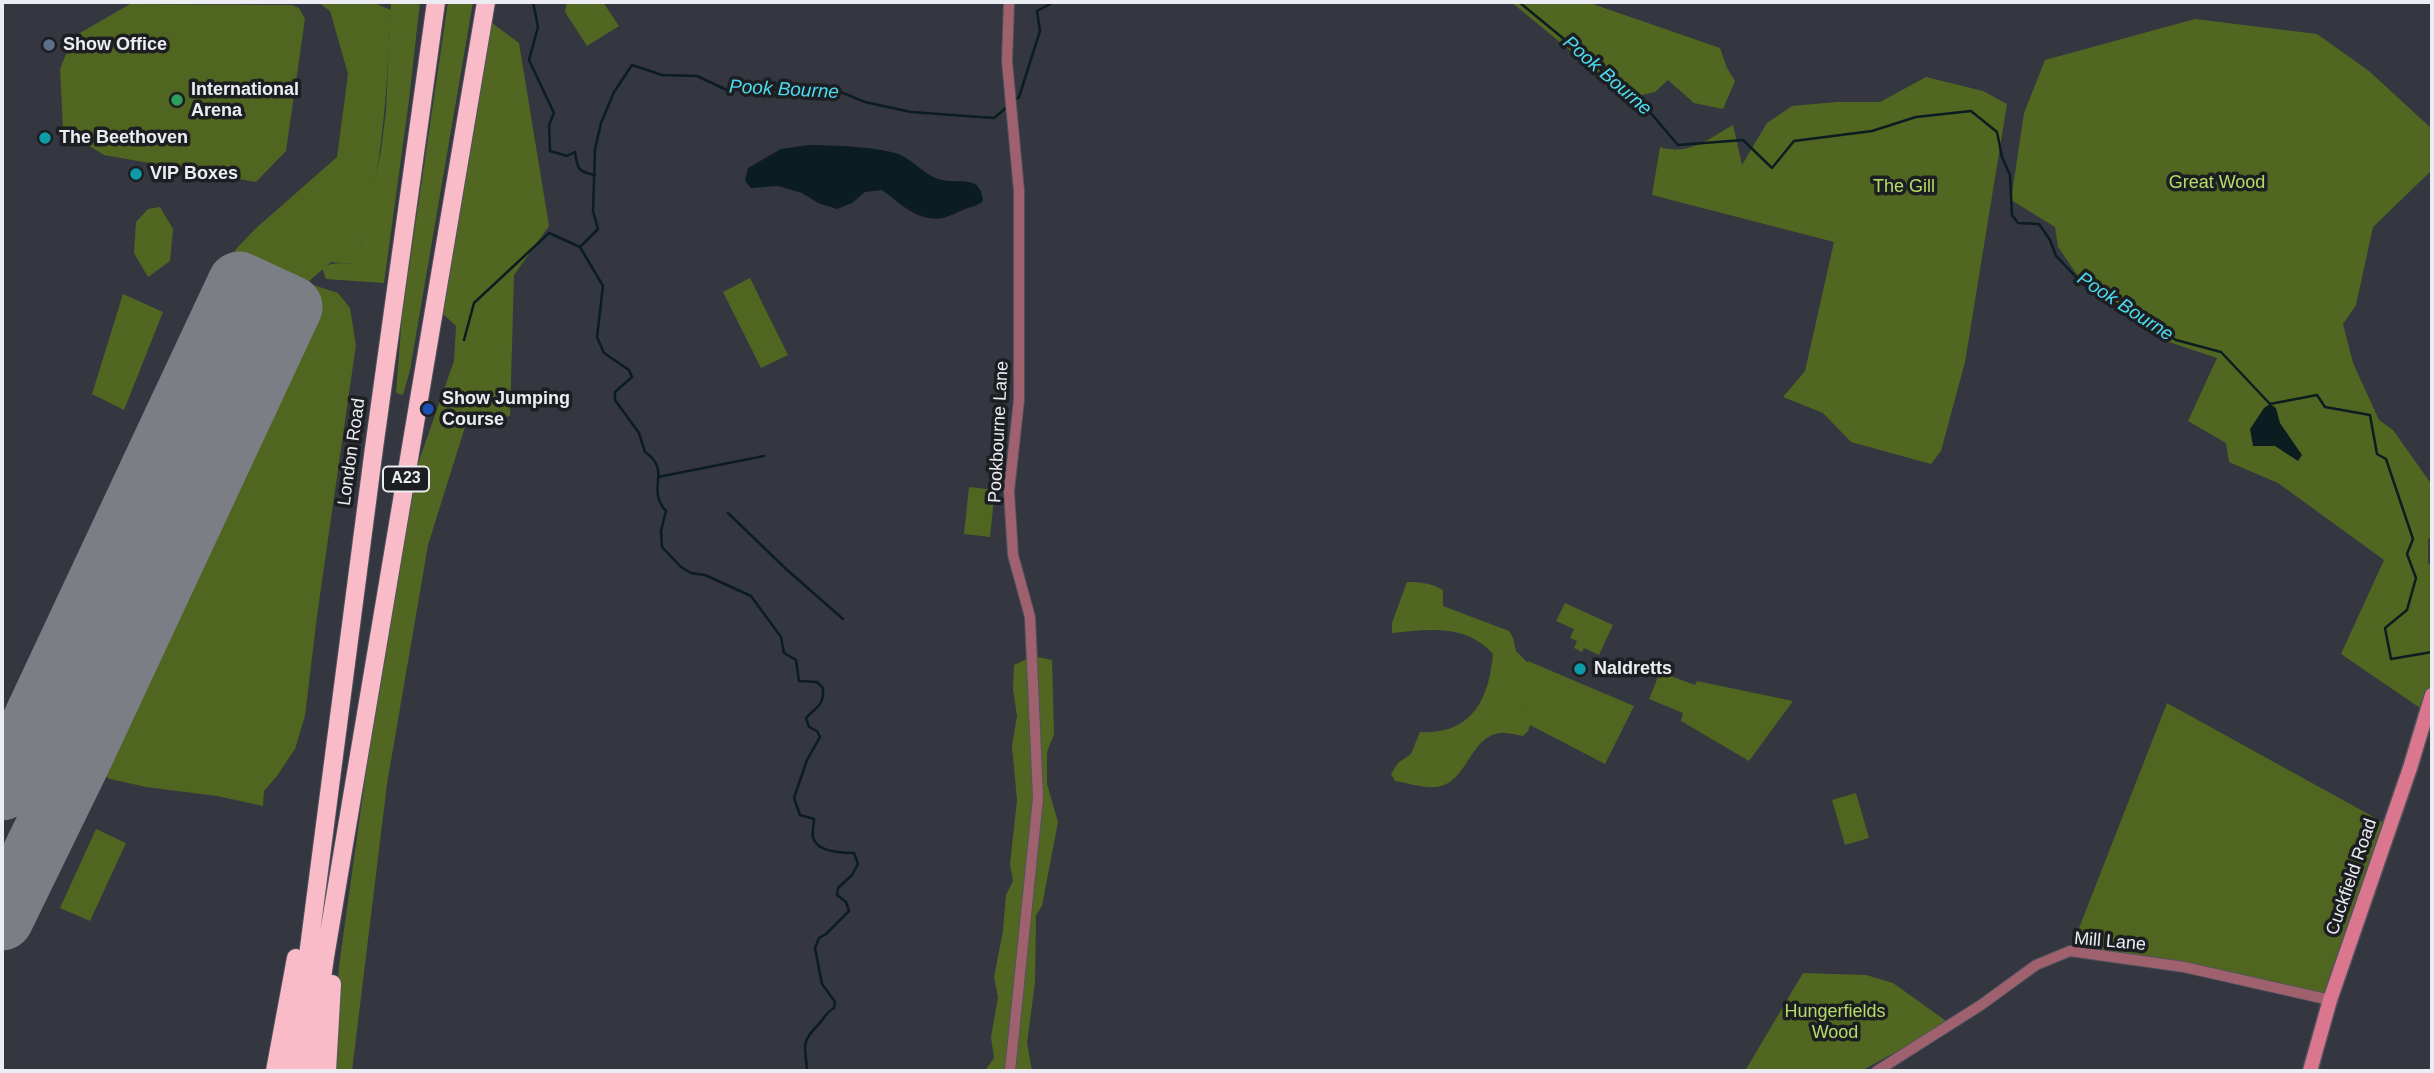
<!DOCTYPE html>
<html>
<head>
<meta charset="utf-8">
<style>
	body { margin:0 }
	#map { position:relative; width:2434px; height:1073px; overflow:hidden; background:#343640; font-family:Helvetica,sans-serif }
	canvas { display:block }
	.frame { position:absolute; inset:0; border:4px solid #ebedf3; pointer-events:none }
</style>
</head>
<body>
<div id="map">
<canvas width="2434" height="1073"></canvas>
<div class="frame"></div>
</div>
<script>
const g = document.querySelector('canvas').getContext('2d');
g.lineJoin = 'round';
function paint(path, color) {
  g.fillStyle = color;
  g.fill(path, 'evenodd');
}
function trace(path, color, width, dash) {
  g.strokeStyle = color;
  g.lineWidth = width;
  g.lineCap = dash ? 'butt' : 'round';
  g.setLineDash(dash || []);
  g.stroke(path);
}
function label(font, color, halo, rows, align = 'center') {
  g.font = font + ' Helvetica,sans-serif';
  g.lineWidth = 7;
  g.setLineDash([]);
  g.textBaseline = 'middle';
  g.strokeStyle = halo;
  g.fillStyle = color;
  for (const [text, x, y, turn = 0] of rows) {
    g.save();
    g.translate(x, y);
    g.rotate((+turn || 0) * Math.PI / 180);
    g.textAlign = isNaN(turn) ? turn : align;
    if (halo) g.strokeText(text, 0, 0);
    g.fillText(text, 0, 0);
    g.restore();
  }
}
const green = new Path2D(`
	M 318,2 L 372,2 L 391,10 C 387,90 382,169 362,247 L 362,262 L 356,264 L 331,262 L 307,283 L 338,293 L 350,308 L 356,345 L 317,616 L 305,716 L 295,749 L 277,776 L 264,791 L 263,806 L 217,796 L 146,787 L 110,779 L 80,759 L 291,307 L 306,283 L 225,273 L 236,249 L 255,229 L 337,157 L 348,74 L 330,11 Z
	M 130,4 L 292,5 L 299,8 L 305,19 L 286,151 L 256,182 L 104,155 L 63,130 L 60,69 L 73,37 Z
	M 750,278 L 788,355 L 761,368 L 723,292 Z
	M 969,487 L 995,490 L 990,537 L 964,534 Z
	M 1565,603 L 1613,625 L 1599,655 L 1584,648 L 1582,652 L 1574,648 L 1577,641 L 1570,638 L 1574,629 L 1556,621 Z
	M 1528,661 L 1634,706 L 1605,764 L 1505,712 Z
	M 1660,672 L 1695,685 L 1697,681 L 1793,701 L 1749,761 L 1681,721 L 1683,713 L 1649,699 Z
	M 2167,703 L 2390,826 L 2330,1000 L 2184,967 L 2070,951 Z
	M 1856,793 L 1869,838 L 1845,845 L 1832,800 Z
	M 96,829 L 126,843 L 90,921 L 60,908 Z`);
const forest = new Path2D(`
	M 391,2 L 420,2 L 409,100 L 384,283 L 326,279 L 322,268 C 337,259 348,267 362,261 L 362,247 L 381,151 L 386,111 Z
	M 448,2 L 473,2 L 410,370 L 403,395 L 396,393 L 402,316 Z
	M 567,2 L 603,2 L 619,26 L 587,46 L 565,12 Z
	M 1511,2 L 1587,2 L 1720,48 L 1727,68 L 1735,81 L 1723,109 L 1694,103 L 1668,80 L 1655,92 L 1628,98 Z
	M 2195,19 L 2317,34 L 2369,71 L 2432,129 L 2432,170 L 2373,227 L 2356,305 L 2343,324 L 2353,363 L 2379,420 L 2393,430 L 2432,485 L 2432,534 L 2428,540 L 2428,563 L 2432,568 L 2432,695 L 2426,712 L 2341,654 L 2384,560 L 2278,483 L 2229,462 L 2226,443 L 2188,421 L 2217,358 L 2169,342 L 2145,330 L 2118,308 L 2087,289 L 2058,247 L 2055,227 L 2011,200 L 2024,113 L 2045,60 Z
	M 492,23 L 519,43 L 549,226 L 514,275 L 510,416 L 465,427 L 428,545 L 387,784 L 352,1071 L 331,1071 L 339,966 L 368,758 L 415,472 L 454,361 L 456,326 L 443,314 Z
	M 1926,77 L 1983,91 L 2007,104 L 1965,362 L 1941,451 L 1931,464 L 1851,442 L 1823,413 L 1783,397 L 1805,371 L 1834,242 L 1652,195 L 1660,147 C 1689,156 1708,139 1733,125 L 1742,165 L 1767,123 L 1792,106 L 1837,102 L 1880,102 Z
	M 160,207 L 173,229 L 170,261 L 148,277 L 134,253 L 136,222 L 148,209 Z
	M 123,294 L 163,312 L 124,410 L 92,394 Z
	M 1407,582 C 1420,582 1432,583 1443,590 L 1443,606 L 1509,631 L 1513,638 L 1516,651 L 1530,665 L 1521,687 L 1520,714 L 1531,722 L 1528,731 L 1523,736 C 1516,735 1507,732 1500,733 C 1472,736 1468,776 1444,785 C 1430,791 1409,783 1395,781 L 1391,774 L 1398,763 L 1411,754 L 1420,732 C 1472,735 1489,699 1493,654 C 1467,624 1428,629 1392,633 L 1392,623 Z
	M 1033,656 L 1052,660 L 1054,734 L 1047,752 L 1047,784 L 1058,822 L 1042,906 L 1036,915 L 1035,982 L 1027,1043 L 1032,1071 L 985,1071 L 994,1058 L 991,1037 L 998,997 L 994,977 L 1003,931 L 1006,895 L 1013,881 L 1010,864 L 1017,800 L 1012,746 L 1017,716 L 1013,689 L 1014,665 Z
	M 1803,973 L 1866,975 L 1893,983 L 1949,1023 L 1861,1071 L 1745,1071 Z`);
const water = new Path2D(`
	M 809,145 C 831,145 875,147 895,153 C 913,158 924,176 942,180 C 960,184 981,174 983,201 C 976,207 971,206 963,210 C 956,212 950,217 942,218 C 917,222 900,203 882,190 L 865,192 L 852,203 L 837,209 L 818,203 L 802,193 L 778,186 L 751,188 L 745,181 L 748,168 L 781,149 Z
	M 2270,404 L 2276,408 L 2280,423 L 2302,455 L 2298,461 L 2275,446 L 2253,446 L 2250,429 L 2264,408 Z`);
const stream = new Path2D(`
	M 533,2 L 538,27 L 529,60 L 554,113 L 549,125 L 550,151 L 567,156 L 575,152 C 577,168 578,172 595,175
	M 1519,2 L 1643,104 L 1678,145 L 1743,140 L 1772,168 L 1794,141 L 1872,131 L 1916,117 L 1971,111 L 1997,132 L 2002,157 L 2010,175 L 2012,215 L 2018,223 L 2039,224 L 2050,240 L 2056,256 L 2083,284 L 2176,340 L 2221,352 L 2270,404 L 2317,395 L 2325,407 L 2370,415 L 2377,454 L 2386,459 L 2413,539 L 2407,554 L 2416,578 L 2407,610 L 2385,628 L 2391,659 L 2432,652
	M 1015,100 L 1019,97 L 1040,31 L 1037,11 L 1054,2
	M 580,247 L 603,286 L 597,337 L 604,353 L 629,370 L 632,377 L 615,392 L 615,400 L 639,433 L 645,452 C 673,471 645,488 666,511 L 661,531 L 662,547 L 681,567 L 691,573 L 705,575 L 751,596 L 781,637 L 784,653 L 796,660 L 799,681 L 817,682 L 823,688 C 824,706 817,706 806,718 L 809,727 L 817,731 L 820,737 L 807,760 L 794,798 L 800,815 L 814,819 C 814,824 812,832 813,837 C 816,852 842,853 854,853 L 858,864 L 852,875 L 838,888 L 837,895 L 846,902 L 849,911 L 826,934 L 819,938 L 815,948 L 822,984 L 835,1002 L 834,1008 C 826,1012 824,1019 818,1025 C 799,1044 806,1047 807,1071
	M 580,247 L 598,229 L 593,211 L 595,149 L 601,123 L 614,92 L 632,65 L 662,75 L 697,76 L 729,91 L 753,86 L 783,91 L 833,89 L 865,102 L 911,112 L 994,118 L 1007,107
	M 464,340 L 474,303 L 549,233 L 580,247
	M 658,477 L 764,456
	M 728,513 L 785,568 L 843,619`);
const runway = new Path2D(`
	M 2,789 L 239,283 L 291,307 L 80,759 L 2,919`);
const street = new Path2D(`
	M 1009,2 L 1007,61 L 1019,191 L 1019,400 L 1009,491 L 1013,555 L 1030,617 L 1038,798 L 1010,1071
	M 1877,1071 L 1981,1005 L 2036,965 L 2070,951 L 2184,967 L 2330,1000`);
const secondary = new Path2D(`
	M 2310,1071 L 2330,1000 L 2410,768 L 2432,695`);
const highway = new Path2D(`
	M 275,1071 L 296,958
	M 293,1071 L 374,448 L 436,2
	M 309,1071 L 325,957 L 486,2
	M 327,1071 L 332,984`);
const markers = [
	[49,45,7,"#5c6f8a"],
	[177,100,7,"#2e9e5b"],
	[45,138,7,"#0f9aa8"],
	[136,174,7,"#0f9aa8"],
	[428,409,7,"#1a4fb4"],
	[1580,669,7,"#0f9aa8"]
];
const shields = [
	[406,479,46]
];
const shieldNames = [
	["A23",406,479]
];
const poiNames = [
	["Show Office",63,45],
	["International",191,90],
	["Arena",191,111],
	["The Beethoven",59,138],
	["VIP Boxes",150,174],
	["Show Jumping",442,399],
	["Course",442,420],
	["Naldretts",1594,669]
];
const parkNames = [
	["Great Wood",2217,183],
	["The Gill",1904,187],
	["Hungerfields",1835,1012],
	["Wood",1835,1033]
];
const streetNames = [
	["Pookbourne Lane",999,432,-87],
	["London Road",352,452,-82],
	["Cuckfield Road",2352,877,-71],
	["Mill Lane",2110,942,5]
];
const waterNames = [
	["Pook Bourne",1607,76,41],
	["Pook Bourne",784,90,3],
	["Pook Bourne",2125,307,33]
];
paint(green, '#506520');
paint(forest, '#516721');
paint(water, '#0b1d20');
trace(stream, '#0b1d20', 2.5);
trace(runway, '#7c7e86', 63);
trace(street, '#51535d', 12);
trace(secondary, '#51535d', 17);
trace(highway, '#51535d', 20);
trace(street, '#a0616f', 10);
trace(secondary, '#da778e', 14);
trace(highway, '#f9bbc7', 18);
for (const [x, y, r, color] of markers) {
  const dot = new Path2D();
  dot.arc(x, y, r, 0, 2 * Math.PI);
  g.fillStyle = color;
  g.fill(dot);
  trace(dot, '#1d1e22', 2.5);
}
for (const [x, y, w] of shields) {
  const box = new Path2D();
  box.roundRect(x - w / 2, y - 12.5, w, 25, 5);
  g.fillStyle = '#1d1e22';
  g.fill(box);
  trace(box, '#ebedf3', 2);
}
label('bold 16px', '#ebedf3', null, shieldNames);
label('bold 18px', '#ebedf3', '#1d1e22', poiNames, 'left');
label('18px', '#b6dd66', '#1d1e22', parkNames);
label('18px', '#ebedf3', '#1d1e22', streetNames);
label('italic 19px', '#4cdcf0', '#1d1e22', waterNames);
</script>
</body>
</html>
